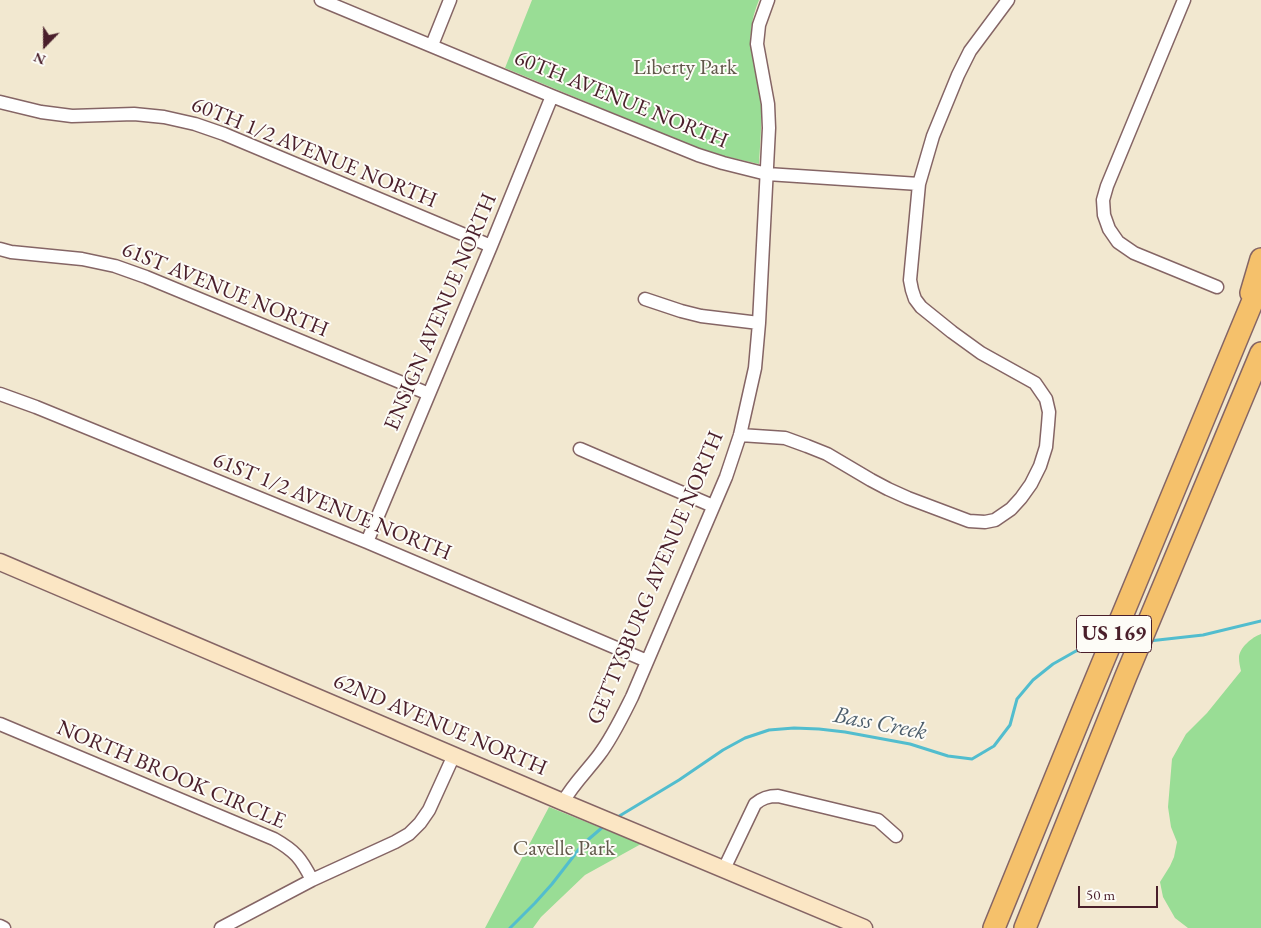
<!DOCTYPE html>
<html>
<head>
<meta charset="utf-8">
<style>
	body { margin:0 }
	#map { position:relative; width:1261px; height:928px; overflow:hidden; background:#f2e8d0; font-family:"EB Garamond",serif }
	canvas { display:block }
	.north { position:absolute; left:20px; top:20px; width:50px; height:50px; -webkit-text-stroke:4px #fdfcf7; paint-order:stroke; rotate:202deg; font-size:14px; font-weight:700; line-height:20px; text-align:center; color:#4a1f2b }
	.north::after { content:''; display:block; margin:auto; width:18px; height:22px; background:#4a1f2b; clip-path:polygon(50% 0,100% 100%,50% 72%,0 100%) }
	.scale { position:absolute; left:1078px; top:886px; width:80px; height:22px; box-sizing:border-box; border:2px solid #4a1f2b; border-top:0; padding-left:6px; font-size:15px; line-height:18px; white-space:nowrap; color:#4a1f2b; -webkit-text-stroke:4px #fdfcf7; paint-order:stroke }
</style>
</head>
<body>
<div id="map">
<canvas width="1261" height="928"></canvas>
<div class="north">N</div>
<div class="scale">50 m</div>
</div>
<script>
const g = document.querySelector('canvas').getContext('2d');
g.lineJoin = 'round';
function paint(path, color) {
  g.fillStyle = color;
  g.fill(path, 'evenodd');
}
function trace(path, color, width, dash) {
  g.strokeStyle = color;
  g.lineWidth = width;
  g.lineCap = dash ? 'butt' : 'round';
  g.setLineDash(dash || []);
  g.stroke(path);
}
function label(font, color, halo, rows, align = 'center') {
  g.font = font + ' "EB Garamond",serif';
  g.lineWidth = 4;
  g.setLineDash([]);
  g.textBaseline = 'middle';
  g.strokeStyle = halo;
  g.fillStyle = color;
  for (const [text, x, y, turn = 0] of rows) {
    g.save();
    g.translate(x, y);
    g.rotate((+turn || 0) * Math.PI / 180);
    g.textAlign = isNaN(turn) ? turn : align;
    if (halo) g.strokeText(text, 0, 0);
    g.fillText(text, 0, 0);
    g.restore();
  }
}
const green = new Path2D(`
	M 532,0 L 759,0 C 751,19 748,40 753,60 C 756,76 761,90 761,106 C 762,125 760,145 759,164 L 724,156 L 690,145 L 505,68 Z
	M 1261,634 L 1261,928 L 1188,928 L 1175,918 L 1163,897 L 1160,882 L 1170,866 L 1174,857 L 1177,842 L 1171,827 L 1168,807 L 1172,759 L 1186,734 L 1207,713 L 1241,671 C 1240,667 1239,662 1239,658 C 1239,648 1252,637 1261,634 Z
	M 549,807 L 641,844 L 585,875 L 541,917 L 533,928 L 485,928 Z`);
const stream = new Path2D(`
	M 1149,641 L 1203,635 L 1261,621
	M 1119,643 L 1132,642
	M 616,818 L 679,780 L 723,750 L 745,738 L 769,730 L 794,728 L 819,729 L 845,732 L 910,744 L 948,756 L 972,759 L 994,746 L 1010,725 L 1017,699 L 1033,680 L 1053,664 L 1076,651 L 1102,645
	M 510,928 L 535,903 L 552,884 L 583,844 L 604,826`);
const street = new Path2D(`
	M 321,0 L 552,96 L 698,155 L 723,163 L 767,174 L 919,184
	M 1184,0 L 1107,186 L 1103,200 L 1104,215 L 1109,229 L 1118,242 L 1134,253 L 1217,287
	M 432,45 L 450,0
	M 0,102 L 41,112 L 72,116 L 134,114 L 164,117 L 195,124 L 224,134 L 491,246
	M 0,249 L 11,252 L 82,259 L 115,266 L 146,277 L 429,394
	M 645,299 L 681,311 L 701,316 L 759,323
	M 0,394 L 36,407 L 367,542 L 647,661
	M 740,435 L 785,438 L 807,446 L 827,454 L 871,480 L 888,489 L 908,498 L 969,521 L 985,522 L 995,520 L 1011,509 L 1021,498 L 1031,484 L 1040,466 L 1046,447 L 1048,425 L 1049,412 L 1046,399 L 1035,383 L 981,353 L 952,332 L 921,307 L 915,299 L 912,290 L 910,280 L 919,184 L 933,136 L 958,75 L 970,51 L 1008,0
	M 580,449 L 713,506
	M 367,542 L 491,246 L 552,96
	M 0,724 L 274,839 C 295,851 301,858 312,880
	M 563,802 C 573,784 587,771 599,755 C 612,738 622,717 632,697 L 726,477 L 740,435 L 755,368 L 759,323 L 769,128 L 768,104 L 757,44 L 759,25 L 768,0
	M 724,869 L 755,804 C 762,798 768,796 778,796 L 878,820 L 896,836
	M 0,926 L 4,928
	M 221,928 L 312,880 L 395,842 L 409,834 L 420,823 L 429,810 L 454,755`);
const secondary = new Path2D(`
	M 0,562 L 563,802 L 864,928`);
const highway = new Path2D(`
	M 1251,293 L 1261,259
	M 994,928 L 1083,710 L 1261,281
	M 1025,928 L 1126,676 L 1261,353`);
const shields = [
	[1114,634,75]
];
const shieldNames = [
	["US 169",1114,634]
];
const parkNames = [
	["Liberty Park",685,68],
	["Cavelle Park",564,849]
];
const streetNames = [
	["60TH AVENUE NORTH",621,100,22],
	["60TH 1/2 AVENUE NORTH",314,153,22],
	["61ST AVENUE NORTH",225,290,22],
	["ENSIGN AVENUE NORTH",441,312,-67],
	["61ST 1/2 AVENUE NORTH",332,507,22],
	["GETTYSBURG AVENUE NORTH",656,578,-67],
	["62ND AVENUE NORTH",440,725,23],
	["NORTH BROOK CIRCLE",171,775,23]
];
const waterNames = [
	["Bass Creek",880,724,11]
];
paint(green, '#99dd95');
trace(stream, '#52bdce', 3);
trace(street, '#856565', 15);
trace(secondary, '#856565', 19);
trace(highway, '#856565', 24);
trace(street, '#fff', 12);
trace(secondary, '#fbe6c4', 16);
trace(highway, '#f5c16b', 21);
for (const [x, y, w] of shields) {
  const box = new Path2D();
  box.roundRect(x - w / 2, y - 18.5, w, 37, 4);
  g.fillStyle = '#fdfcf7';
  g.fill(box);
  trace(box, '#4a1f2b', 1);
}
label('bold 21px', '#4a1f2b', null, shieldNames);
label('22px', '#62584b', '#fdfcf7', parkNames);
label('22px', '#4a1f2b', '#fdfcf7', streetNames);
label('italic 24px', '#4d5e6c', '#fdfcf7', waterNames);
</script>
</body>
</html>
